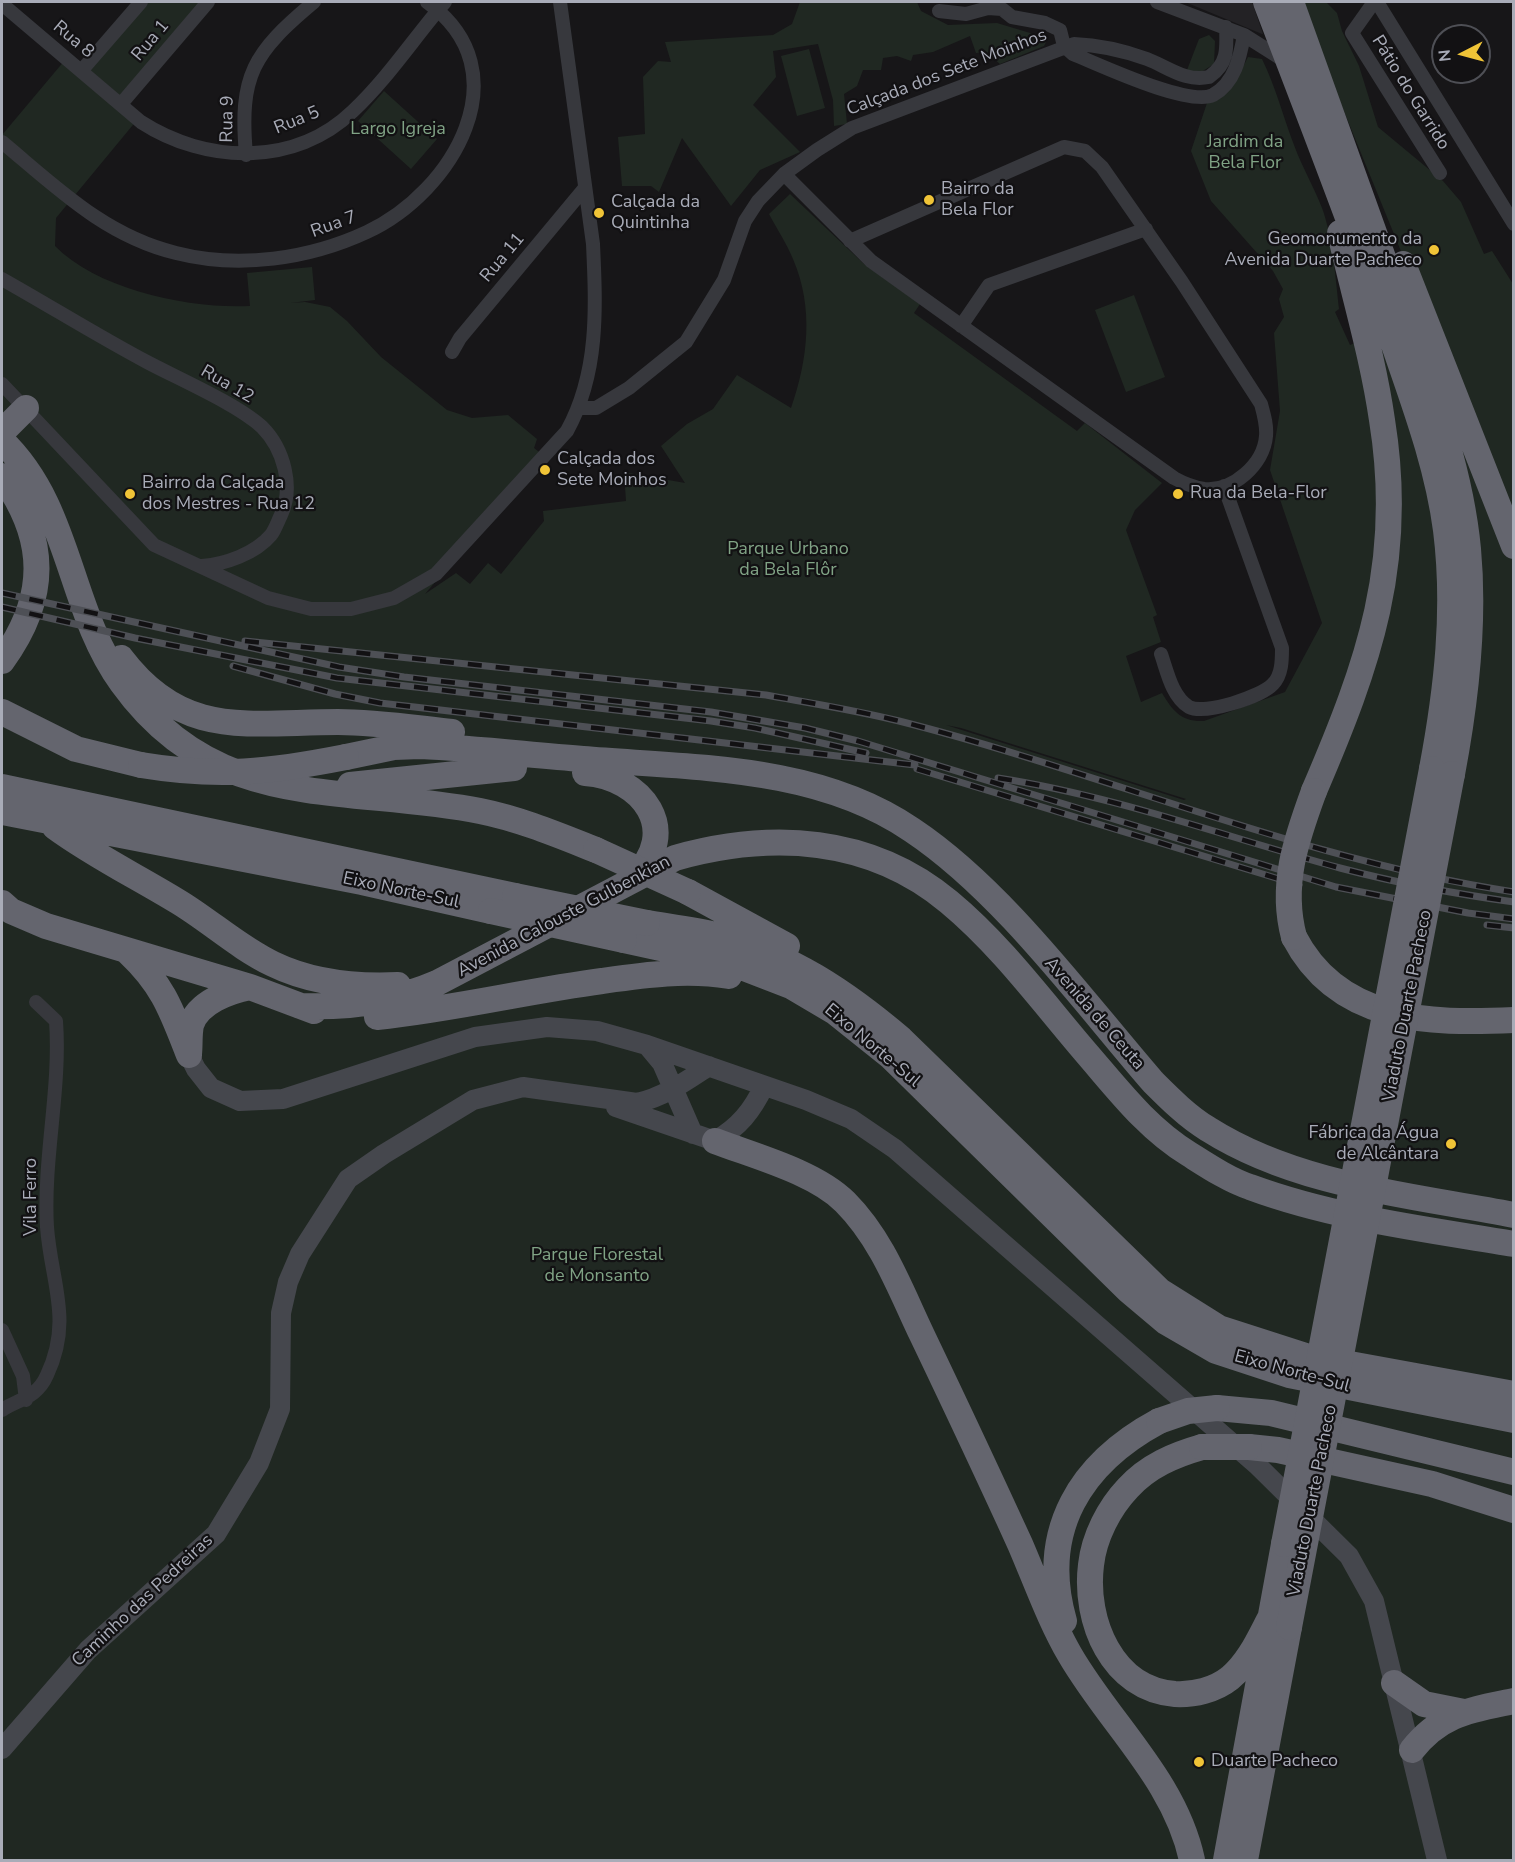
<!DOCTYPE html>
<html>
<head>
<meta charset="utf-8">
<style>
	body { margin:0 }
	#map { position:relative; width:1515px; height:1862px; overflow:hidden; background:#171618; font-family:"Nunito Sans",sans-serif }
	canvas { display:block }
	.frame { position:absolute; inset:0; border:3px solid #a9acb8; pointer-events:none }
	.north { position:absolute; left:1431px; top:24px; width:60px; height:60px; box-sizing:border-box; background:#121113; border:2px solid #4e4f55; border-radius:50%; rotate:264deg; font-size:16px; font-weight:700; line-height:24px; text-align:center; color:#a9acb8 }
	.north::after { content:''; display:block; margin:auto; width:21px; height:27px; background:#f0c437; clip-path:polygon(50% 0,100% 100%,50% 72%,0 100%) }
</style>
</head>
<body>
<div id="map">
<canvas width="1515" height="1862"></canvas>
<div class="frame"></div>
<div class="north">N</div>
</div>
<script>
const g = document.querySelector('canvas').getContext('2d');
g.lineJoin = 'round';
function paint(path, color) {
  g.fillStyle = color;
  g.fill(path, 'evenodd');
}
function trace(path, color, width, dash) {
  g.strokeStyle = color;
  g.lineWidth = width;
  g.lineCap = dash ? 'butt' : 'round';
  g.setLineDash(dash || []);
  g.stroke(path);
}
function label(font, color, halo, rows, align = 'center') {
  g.font = font + ' "Nunito Sans",sans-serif';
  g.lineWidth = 4.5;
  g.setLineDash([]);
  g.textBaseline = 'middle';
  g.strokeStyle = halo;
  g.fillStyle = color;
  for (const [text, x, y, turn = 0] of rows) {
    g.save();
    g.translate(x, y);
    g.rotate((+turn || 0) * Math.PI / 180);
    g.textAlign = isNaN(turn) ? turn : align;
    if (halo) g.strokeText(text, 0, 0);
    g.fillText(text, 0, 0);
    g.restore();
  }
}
const built = new Path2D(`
	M 1185,2 L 1252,2 L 1263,34 L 1262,34 Z`);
const green = new Path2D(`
	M 141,2 L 211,2 L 123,107 L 137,120 L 56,218 L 55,246 C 98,290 190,309 250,306 L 247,273 L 312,267 L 315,300 L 290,303 L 305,302 L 330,307 L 347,321 L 381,357 L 447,410 L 472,418 L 508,415 L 537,439 L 534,448 L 543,455 L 425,594 L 456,573 L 470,584 L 488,563 L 501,574 L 544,521 L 543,511 L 626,501 L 624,472 L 685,483 L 661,446 L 687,424 L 713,409 L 737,375 L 791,408 C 808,359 814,308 793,259 C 787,244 777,229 769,214 L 790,194 L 864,264 L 920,304 L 914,313 L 1077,431 L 1085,423 L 1162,483 L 1135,510 L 1126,530 L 1157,615 L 1153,617 L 1161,642 L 1126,656 L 1141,702 L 1162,693 C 1173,711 1181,722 1204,721 L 1285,692 L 1322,623 L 1270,470 L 1280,411 L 1274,333 L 1284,317 L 1279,299 L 1283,289 L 1273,271 L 1211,201 L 1191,151 L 1207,103 L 1244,65 L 1248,57 L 1262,59 C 1276,88 1283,116 1294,145 C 1302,167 1314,187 1322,208 C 1332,234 1336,281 1339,309 L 1335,312 L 1350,345 L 1427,315 L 1334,87 L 1303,2 L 1326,2 L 1337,13 L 1342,31 L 1359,66 L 1378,127 L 1443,181 L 1461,202 L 1484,254 L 1492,251 L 1513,284 L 1513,1860 L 2,1860 L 2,135 L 65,60 L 82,73 ZM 946,725 L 961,728 L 1186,799 L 1184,800 Z
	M 800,2 L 917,2 L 921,11 L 948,25 L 997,23 L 1040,36 L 1046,42 L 1044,46 L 1000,64 L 986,52 L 976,53 L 970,36 L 933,52 L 913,55 L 911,61 L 897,56 L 883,58 L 881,70 L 863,70 L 857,86 L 844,94 L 847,124 L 834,126 L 833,100 L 818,44 L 773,51 L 776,77 L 753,105 L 800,152 L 760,170 L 731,206 L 682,138 L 659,192 L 651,186 L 622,186 L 618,137 L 645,134 L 643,77 L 658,61 L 671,62 L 665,42 L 773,35 L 792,24 Z
	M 1209,35 L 1215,41 L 1214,64 L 1198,74 L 1187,70 L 1199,39 Z
	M 809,49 L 825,108 L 797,116 L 781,56 Z
	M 384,91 L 437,139 L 411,169 L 358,121 Z
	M 1134,295 L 1165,377 L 1126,392 L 1095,310 Z`);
const street = new Path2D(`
	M 1157,2 L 1244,35 L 1285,61
	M 1374,2 L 1352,33 L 1440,173
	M 1377,2 L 1514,224
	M 2,4 L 141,122 C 206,164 295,167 353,111 C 388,78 414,38 445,2
	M 939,11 L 966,14 L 988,8 L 1002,9 L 1012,17 L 1045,23 L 1060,30 L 1064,46 L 1073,54 C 1100,65 1189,107 1213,95 C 1235,83 1240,57 1244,35
	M 82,70 L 141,2
	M 121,104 L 208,2
	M 2,142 C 56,187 105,236 176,253 C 239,269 309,259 367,232 C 453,192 524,71 427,2
	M 246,155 C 239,75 253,53 314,2
	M 784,174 L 871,261 L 1174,478 C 1183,483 1193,487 1204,489 C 1233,492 1264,464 1266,436 C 1267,425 1264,415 1261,404 L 1182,282 L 1102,167 L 1085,151 L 1064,147 L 850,241
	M 2,279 C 50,306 98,336 147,362 C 179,379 237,404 262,427 C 284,449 294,487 281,515 C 278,521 275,530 271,535 C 255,554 225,564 202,566
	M 961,326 L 989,285 L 1146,229
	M 452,352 L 460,338 L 584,189
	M 2,384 L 154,545 L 268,598 L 311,609 L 351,609 L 394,598 L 436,574 L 567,431 C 599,373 596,308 593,244 L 560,2
	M 579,408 L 596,408 L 629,388 L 686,342 L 724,280 L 745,221 L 758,201 L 784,174 L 817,150 L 852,128 L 1074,44 C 1100,45 1122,50 1147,59 C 1168,67 1185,82 1209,77 C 1228,64 1227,49 1226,27
	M 1161,654 C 1167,671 1172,697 1189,707 C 1205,715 1261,697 1273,684 C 1282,675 1282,660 1282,648 L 1224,486
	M 2,1330 L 23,1376 L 26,1400
	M 2,1410 C 19,1399 37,1398 47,1375 C 73,1320 51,1282 47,1227 C 43,1158 61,1089 56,1021 L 36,1002`);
const secondary = new Path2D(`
	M 647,1045 L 662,1063 L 693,1134
	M 189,1055 L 196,1069 L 211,1088 L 240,1101 L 283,1099 L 475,1037 L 547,1027 L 597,1031 L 647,1045 L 806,1100 L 851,1119 L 895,1149 L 1257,1465 L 1349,1556 L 1374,1601 L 1437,1860
	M 616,1107 L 715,1141 C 739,1127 752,1111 764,1086
	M 2,1749 L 88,1650 L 216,1534 L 259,1463 L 280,1409 L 281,1313 L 288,1282 L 300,1254 L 348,1179 L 384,1154 L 473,1100 L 523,1087 L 637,1103 C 664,1097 686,1081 709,1066`);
const highway = new Path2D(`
	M 1266,2 C 1308,112 1351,222 1390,333 C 1412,398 1437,462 1446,530 C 1456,610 1447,689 1432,769
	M 1291,2 C 1327,103 1364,203 1400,305 C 1428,384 1460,464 1468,549 C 1475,624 1466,700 1452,774
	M 1403,264 L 1514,546
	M 2,432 L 26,408
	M 2,441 C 71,507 68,609 122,683 C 216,814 343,784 480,811 C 520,819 558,835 596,850
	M 2,476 C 48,539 48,598 2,661
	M 121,658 C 183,740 248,722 338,722 C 376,722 414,728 452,732
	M 2,712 L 76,749 L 141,765
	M 346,757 L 394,747 L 420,746 C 475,748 529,755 583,759 C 693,768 817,765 912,830 C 1002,890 1082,1000 1153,1082 C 1170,1099 1188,1117 1208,1129 C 1298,1186 1411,1195 1514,1215
	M 585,773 C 643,777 682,831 634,877
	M 350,785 L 514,768
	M 2,787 L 515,896
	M 1314,791 C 1369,663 1405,562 1382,420 C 1373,357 1354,295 1340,233
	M 2,812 L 362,882 L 491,911
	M 55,827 C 93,855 136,876 177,901 C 209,920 239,948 273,964 C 312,983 355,987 398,985
	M 688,892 L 787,946
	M 2,903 L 11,911 L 46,926 L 250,987 L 314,1011
	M 647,923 C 671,927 696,930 720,936 C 789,954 847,993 901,1039 L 1160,1291 L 1219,1328 L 1306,1356 L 1514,1394
	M 1294,937 C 1338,1022 1428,1024 1514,1020
	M 624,940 L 734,964 L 791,986 L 835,1012 L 890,1056 L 1128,1290 L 1166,1322 L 1216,1351 L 1289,1375 L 1514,1420
	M 129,953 C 164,986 172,1012 189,1055
	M 300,1006 C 348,1008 393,1002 437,983 L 675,858 C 771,831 870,836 949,902 C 1002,946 1044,1004 1088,1055 C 1119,1091 1148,1129 1189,1154 C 1208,1166 1229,1180 1250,1187 C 1334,1218 1425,1229 1514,1244
	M 377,1017 C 453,1009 527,991 602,981 C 645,975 686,969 729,976
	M 189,1054 C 190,1045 189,1034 191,1025 C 198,1002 230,991 250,987
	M 715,1141 C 754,1156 815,1172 845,1202 C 882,1239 900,1289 922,1335 C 955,1404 988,1474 1020,1544 C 1036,1581 1050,1621 1070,1655 C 1110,1724 1175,1780 1192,1860
	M 1217,1408 L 1271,1413 L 1514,1472
	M 1202,1447 C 1174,1455 1148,1466 1128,1488 C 1109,1508 1094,1537 1091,1565 C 1084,1621 1112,1689 1175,1694 C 1194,1695 1215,1690 1230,1678 C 1249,1662 1259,1639 1270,1618
	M 1249,1447 L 1278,1450 L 1432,1484 L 1514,1510
	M 1064,1621 C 1038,1530 1081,1463 1159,1421
	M 1394,1683 L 1424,1704 L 1464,1712
	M 1412,1750 C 1441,1713 1471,1710 1514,1701
	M 1226,1860 L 1284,1544
	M 1245,1860 L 1289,1627`);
const rail = new Path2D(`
	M 2,593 L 339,667 L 404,677 L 711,712 L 805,728 L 858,741 L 1336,887 L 1468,913 L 1514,919
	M 2,607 L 135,638 L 337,678 L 711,721 L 755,728 L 866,753
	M 245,641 L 766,695 C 810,703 855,710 899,721 C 1105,773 1302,860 1514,892
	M 233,666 L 335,694 L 380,703 L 915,765
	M 917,769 L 1299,885
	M 998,778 C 1115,796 1226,837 1340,868 C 1397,883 1456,894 1514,902
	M 1487,925 L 1514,928`);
const highwayBridge = new Path2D(`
	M 141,765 C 219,778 270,772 346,757
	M 596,850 L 688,892
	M 515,896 L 647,923
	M 491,911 L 624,940
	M 1294,937 C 1280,885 1296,840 1314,791
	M 1159,1421 L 1188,1411 L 1217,1408
	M 1202,1447 L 1249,1447
	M 1284,1544 L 1432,769
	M 1289,1627 L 1452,774`);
const markers = [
	[929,200,6,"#f0c437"],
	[599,213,6,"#f0c437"],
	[1434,250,6,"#f0c437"],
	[545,470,6,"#f0c437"],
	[130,494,6,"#f0c437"],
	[1178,494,6,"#f0c437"],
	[1451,1144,6,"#f0c437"],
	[1199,1762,6,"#f0c437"]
];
const streetNames = [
	["Rua 8",73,40,40],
	["Rua 1",151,41,-50],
	["Calçada dos Sete Moinhos",947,73,-21],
	["Pátio do Garrido",1410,93,58],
	["Rua 9",228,119,-89],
	["Rua 5",297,121,-22],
	["Rua 7",334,225,-20],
	["Rua 11",503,258,-50],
	["Rua 12",227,385,30],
	["Eixo Norte-Sul",401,891,12],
	["Avenida Calouste Gulbenkian",564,917,-28],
	["Viaduto Duarte Pacheco",1408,1006,-79],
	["Avenida de Ceuta",1094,1014,49],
	["Eixo Norte-Sul",872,1046,40],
	["Vila Ferro",32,1197,-90],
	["Eixo Norte-Sul",1292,1372,15],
	["Viaduto Duarte Pacheco",1313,1501,-79],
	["Caminho das Pedreiras",143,1601,-43]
];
const parkNames = [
	["Largo Igreja",398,130],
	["Jardim da",1245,143],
	["Bela Flor",1245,164],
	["Parque Urbano",788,550],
	["da Bela Flôr",788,571],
	["Parque Florestal",597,1256],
	["de Monsanto",597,1277]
];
const poiNames = [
	["Bairro da",941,190],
	["Bela Flor",941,211],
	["Calçada da",611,203],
	["Quintinha",611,224],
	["Geomonumento da",1422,240,"right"],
	["Avenida Duarte Pacheco",1422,261,"right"],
	["Calçada dos",557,460],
	["Sete Moinhos",557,481],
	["Bairro da Calçada",142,484],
	["dos Mestres - Rua 12",142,505],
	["Rua da Bela-Flor",1190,494],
	["Fábrica da Água",1439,1134,"right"],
	["de Alcântara",1439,1155,"right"],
	["Duarte Pacheco",1211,1762]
];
paint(built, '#232225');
paint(green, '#202822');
trace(street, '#37383d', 14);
trace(secondary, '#45474d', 20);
trace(highway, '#64656e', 26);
trace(rail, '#4e5056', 7);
trace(rail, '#121113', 4.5, [14]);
trace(highwayBridge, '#64656e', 26);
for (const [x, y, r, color] of markers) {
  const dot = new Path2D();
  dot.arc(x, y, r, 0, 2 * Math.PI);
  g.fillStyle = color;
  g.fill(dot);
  trace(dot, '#121113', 2);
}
label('18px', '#a9acb8', '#121113', streetNames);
label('18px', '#80a385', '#121113', parkNames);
label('18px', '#a9acb8', '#121113', poiNames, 'left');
</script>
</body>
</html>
